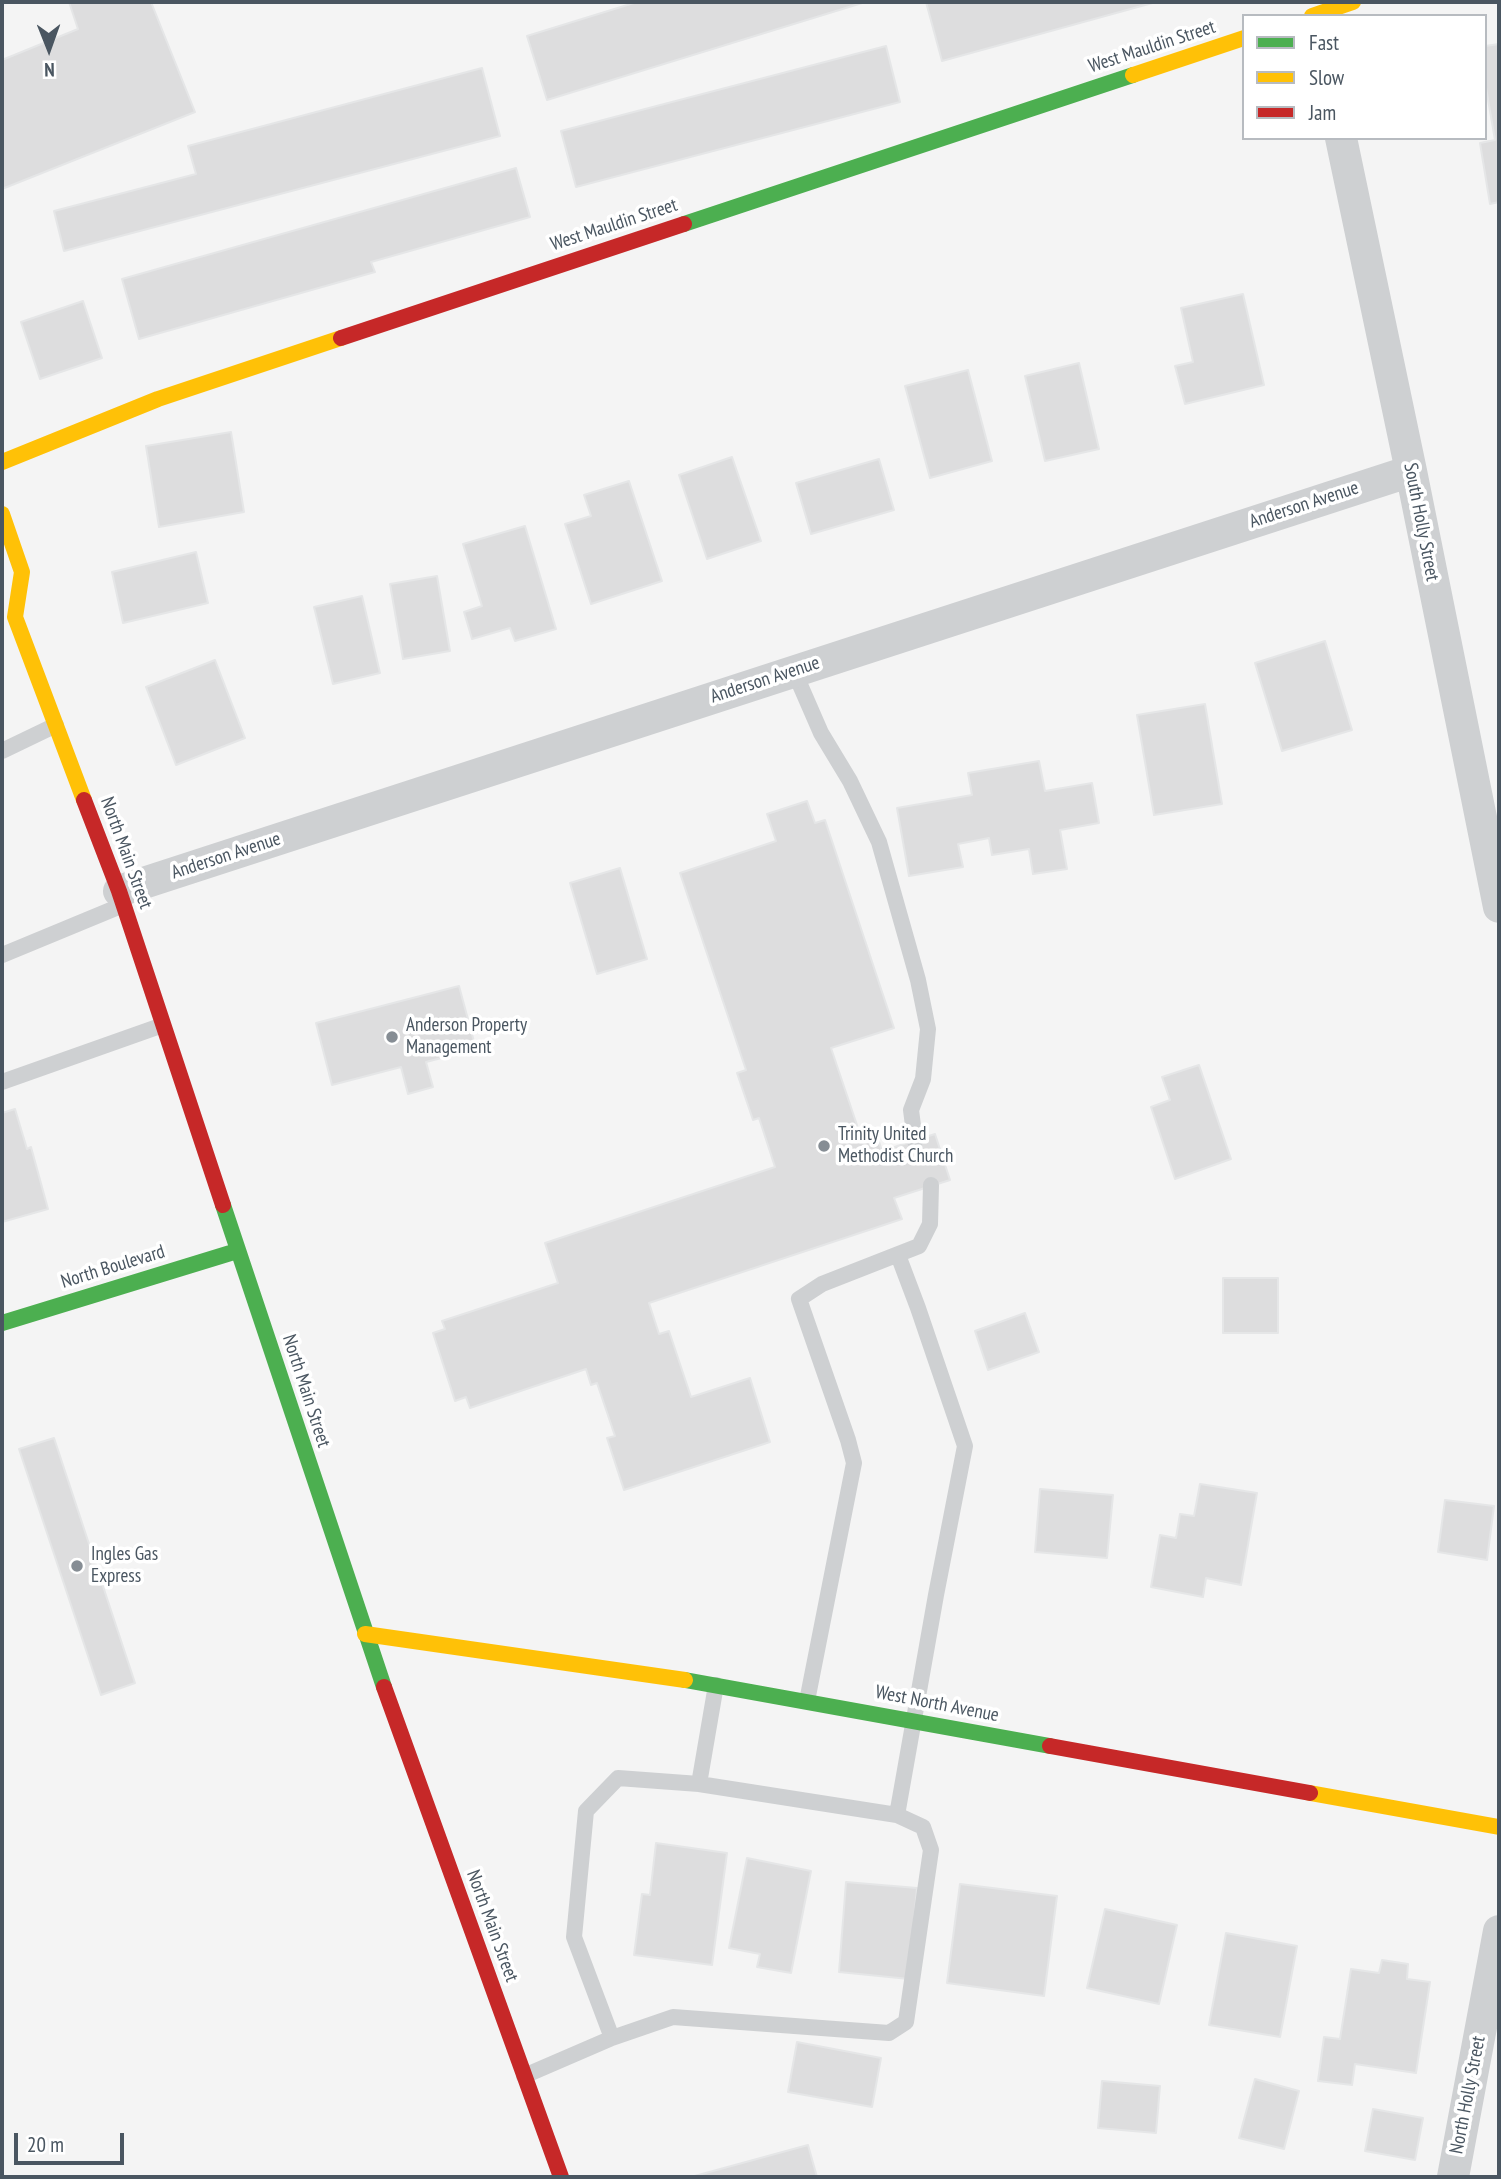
<!DOCTYPE html>
<html>
<head>
<meta charset="utf-8">
<style>
	body { margin:0 }
	#map { position:relative; width:1501px; height:2179px; overflow:hidden; background:#f4f4f4; font-family:"PT Sans Narrow",sans-serif }
	canvas { display:block }
	.frame { position:absolute; inset:0; border:4px solid #4a5661; pointer-events:none }
	.legend { position:absolute; left:1242px; top:14px; width:245px; height:126px; box-sizing:border-box; background:#fff; border:2px solid #b7bbc0; margin:0; padding:9px 12px; list-style:none; font-size:21px; color:#4a5661 }
	.legend li { display:flex; align-items:center; gap:14px; height:35px }
	.legend b { width:35px; border:2px solid #b7bbc0 }
	.north { position:absolute; left:14px; top:14px; width:70px; height:70px; -webkit-text-stroke:5px #fff; paint-order:stroke; rotate:179deg; font-size:19px; font-weight:700; line-height:28px; text-align:center; color:#4a5661 }
	.north::after { content:''; display:block; margin:auto; width:24px; height:32px; background:#4a5661; clip-path:polygon(50% 0,100% 100%,50% 72%,0 100%) }
	.scale { position:absolute; left:14px; top:2133px; width:110px; height:32px; box-sizing:border-box; border:4px solid #4a5661; border-top:0; padding-left:9px; font-size:21px; line-height:24px; white-space:nowrap; color:#4a5661; -webkit-text-stroke:5px #fff; paint-order:stroke }
</style>
</head>
<body>
<div id="map">
<canvas width="1501" height="2179"></canvas>
<div class="frame"></div>
<ul class="legend">
<li><b style="height:9px;background:#4caf50"></b>Fast</li>
<li><b style="height:9px;background:#ffc107"></b>Slow</li>
<li><b style="height:9px;background:#c62828"></b>Jam</li>
</ul>
<div class="north">N</div>
<div class="scale">20 m</div>
</div>
<script>
const g = document.querySelector('canvas').getContext('2d');
g.lineJoin = 'round';
function paint(path, color) {
  g.fillStyle = color;
  g.fill(path, 'evenodd');
}
function trace(path, color, width, dash) {
  g.strokeStyle = color;
  g.lineWidth = width;
  g.lineCap = dash ? 'butt' : 'round';
  g.setLineDash(dash || []);
  g.stroke(path);
}
function label(font, color, halo, rows, align = 'center') {
  g.font = font + ' "PT Sans Narrow",sans-serif';
  g.lineWidth = 7;
  g.setLineDash([]);
  g.textBaseline = 'middle';
  g.strokeStyle = halo;
  g.fillStyle = color;
  for (const [text, x, y, turn = 0] of rows) {
    g.save();
    g.translate(x, y);
    g.rotate((+turn || 0) * Math.PI / 180);
    g.textAlign = isNaN(turn) ? turn : align;
    if (halo) g.strokeText(text, 0, 0);
    g.fillText(text, 0, 0);
    g.restore();
  }
}
const building = new Path2D(`
	M 69,2 L 151,2 L 195,112 L 2,189 L 2,60 L 78,29 Z
	M 637,2 L 862,2 L 862,3 L 547,100 L 527,36 Z
	M 926,2 L 1156,2 L 942,61 Z
	M 1499,44 L 1499,202 L 1490,204 L 1480,143 L 1495,140 L 1485,82 L 1485,46 Z
	M 886,46 L 900,102 L 576,187 L 561,131 Z
	M 482,68 L 500,136 L 64,251 L 54,211 L 196,174 L 188,146 Z
	M 516,168 L 530,217 L 371,262 L 375,272 L 139,339 L 122,279 Z
	M 1243,294 L 1264,385 L 1185,404 L 1175,366 L 1193,362 L 1181,308 Z
	M 83,301 L 102,358 L 40,379 L 21,322 Z
	M 1079,363 L 1099,449 L 1045,461 L 1025,376 Z
	M 968,370 L 992,461 L 930,478 L 905,386 Z
	M 231,432 L 244,512 L 159,527 L 146,446 Z
	M 732,457 L 761,541 L 707,559 L 679,475 Z
	M 879,459 L 894,510 L 811,534 L 796,483 Z
	M 629,481 L 662,581 L 591,604 L 565,524 L 591,516 L 584,495 Z
	M 525,526 L 556,629 L 515,641 L 510,628 L 472,639 L 464,612 L 482,606 L 463,544 Z
	M 196,552 L 208,603 L 123,623 L 112,572 Z
	M 437,576 L 450,651 L 403,659 L 390,584 Z
	M 362,596 L 380,673 L 333,684 L 314,607 Z
	M 1325,641 L 1352,730 L 1282,751 L 1255,663 Z
	M 215,660 L 245,738 L 176,765 L 146,687 Z
	M 1205,704 L 1222,804 L 1154,815 L 1137,715 Z
	M 1039,761 L 1045,791 L 1092,783 L 1099,823 L 1060,830 L 1067,869 L 1033,874 L 1029,849 L 992,855 L 989,838 L 958,844 L 963,867 L 909,876 L 897,808 L 972,795 L 968,773 Z
	M 807,801 L 815,823 L 825,820 L 894,1028 L 831,1048 L 860,1134 L 875,1129 L 882,1151 L 935,1134 L 950,1180 L 894,1198 L 902,1219 L 649,1303 L 659,1334 L 669,1331 L 691,1397 L 750,1378 L 770,1442 L 624,1490 L 607,1438 L 615,1436 L 597,1383 L 591,1385 L 586,1369 L 470,1408 L 466,1397 L 455,1401 L 433,1333 L 445,1329 L 442,1321 L 558,1283 L 545,1243 L 775,1167 L 759,1118 L 753,1120 L 737,1073 L 746,1070 L 680,873 L 776,841 L 767,814 Z
	M 620,868 L 647,959 L 597,974 L 570,883 Z
	M 459,986 L 476,1049 L 426,1062 L 433,1087 L 408,1094 L 401,1067 L 332,1085 L 316,1023 Z
	M 1199,1065 L 1231,1159 L 1175,1179 L 1151,1107 L 1170,1100 L 1162,1077 Z
	M 15,1109 L 27,1149 L 31,1147 L 48,1209 L 2,1222 L 2,1113 Z
	M 1223,1278 L 1278,1278 L 1278,1333 L 1223,1333 Z
	M 1025,1313 L 1039,1352 L 988,1370 L 975,1331 Z
	M 54,1438 L 135,1683 L 101,1695 L 19,1449 Z
	M 1200,1484 L 1257,1493 L 1241,1585 L 1206,1578 L 1203,1597 L 1151,1587 L 1160,1535 L 1176,1538 L 1180,1514 L 1194,1516 Z
	M 1040,1489 L 1113,1495 L 1107,1558 L 1035,1552 Z
	M 1445,1500 L 1494,1506 L 1487,1560 L 1438,1552 Z
	M 656,1843 L 727,1853 L 712,1965 L 634,1955 L 642,1894 L 650,1895 Z
	M 747,1858 L 811,1871 L 791,1973 L 757,1967 L 760,1954 L 729,1948 Z
	M 846,1882 L 917,1888 L 909,1979 L 839,1972 Z
	M 960,1884 L 1057,1896 L 1044,1996 L 947,1983 Z
	M 1105,1909 L 1177,1925 L 1159,2004 L 1087,1988 Z
	M 1226,1933 L 1297,1946 L 1280,2037 L 1209,2025 Z
	M 1382,1960 L 1408,1964 L 1407,1979 L 1430,1982 L 1416,2073 L 1355,2064 L 1352,2085 L 1318,2081 L 1324,2037 L 1340,2039 L 1351,1969 L 1379,1973 Z
	M 797,2042 L 881,2058 L 872,2107 L 788,2092 Z
	M 1255,2079 L 1299,2091 L 1284,2149 L 1239,2138 Z
	M 1102,2081 L 1160,2086 L 1156,2133 L 1098,2128 Z
	M 1373,2109 L 1423,2118 L 1415,2160 L 1365,2151 Z
	M 808,2145 L 817,2177 L 691,2177 Z`);
const lane = new Path2D(`
	M 794,671 L 821,733 L 850,781 L 879,842 L 918,980 L 928,1029 L 923,1079 L 911,1110 L 915,1141
	M 2,751 L 56,725
	M 2,955 L 123,905
	M 2,1082 L 163,1025
	M 716,1685 L 699,1784 L 897,1815 L 936,1595 L 965,1446 L 918,1308 L 898,1255
	M 807,1701 L 854,1463 L 848,1440 L 799,1299 L 822,1284 L 919,1246 L 930,1224 L 931,1185
	M 612,2038 L 673,2017 L 889,2033 L 906,2022 L 931,1850 L 923,1827 L 897,1815
	M 524,2076 L 612,2038 L 574,1937 L 586,1811 L 618,1778 L 699,1784`);
const street = new Path2D(`
	M 1341,138 L 1411,471 L 1499,907
	M 119,891 L 1411,471
	M 1453,2177 L 1499,1931`);
const fast = new Path2D(`
	M 684,224 L 1133,75
	M 223,1205 L 384,1687
	M 2,1323 L 237,1251
	M 685,1680 L 1050,1746`);
const slow = new Path2D(`
	M 1312,16 L 1353,2
	M 1133,75 L 1244,38
	M 2,462 L 158,399 L 341,338
	M 2,514 L 22,572 L 15,617 L 84,800
	M 365,1634 L 685,1680
	M 1310,1793 L 1499,1827`);
const jam = new Path2D(`
	M 341,338 L 684,224
	M 84,800 L 119,891 L 223,1205
	M 384,1687 L 561,2177
	M 1050,1746 L 1310,1793`);
const markers = [
	[392,1037,7,"#868d94"],
	[824,1146,7,"#868d94"],
	[77,1566,7,"#868d94"]
];
const streetNames = [
	["West Mauldin Street",1152,47,-18],
	["West Mauldin Street",614,225,-18],
	["Anderson Avenue",1304,505,-18],
	["South Holly Street",1421,522,79],
	["Anderson Avenue",765,680,-18],
	["North Main Street",126,853,70],
	["Anderson Avenue",226,856,-18],
	["North Boulevard",113,1267,-17],
	["North Main Street",306,1391,72],
	["West North Avenue",937,1704,11],
	["North Main Street",492,1926,70],
	["North Holly Street",1468,2095,-79]
];
const poiNames = [
	["Anderson Property",406,1026],
	["Management",406,1048],
	["Trinity United",838,1135],
	["Methodist Church",838,1157],
	["Ingles Gas",91,1555],
	["Express",91,1577]
];
paint(building, '#ddddde');
trace(building, '#e5e6e7', 2);
trace(lane, '#ced0d2', 16);
trace(street, '#ced0d2', 32);
trace(fast, '#4caf50', 16);
trace(slow, '#ffc107', 16);
trace(jam, '#c62828', 16);
for (const [x, y, r, color] of markers) {
  const dot = new Path2D();
  dot.arc(x, y, r, 0, 2 * Math.PI);
  g.fillStyle = color;
  g.fill(dot);
  trace(dot, '#fff', 2.5);
}
label('19px', '#4a5661', '#fff', streetNames);
label('19px', '#4a5661', '#fff', poiNames, 'left');
</script>
</body>
</html>
